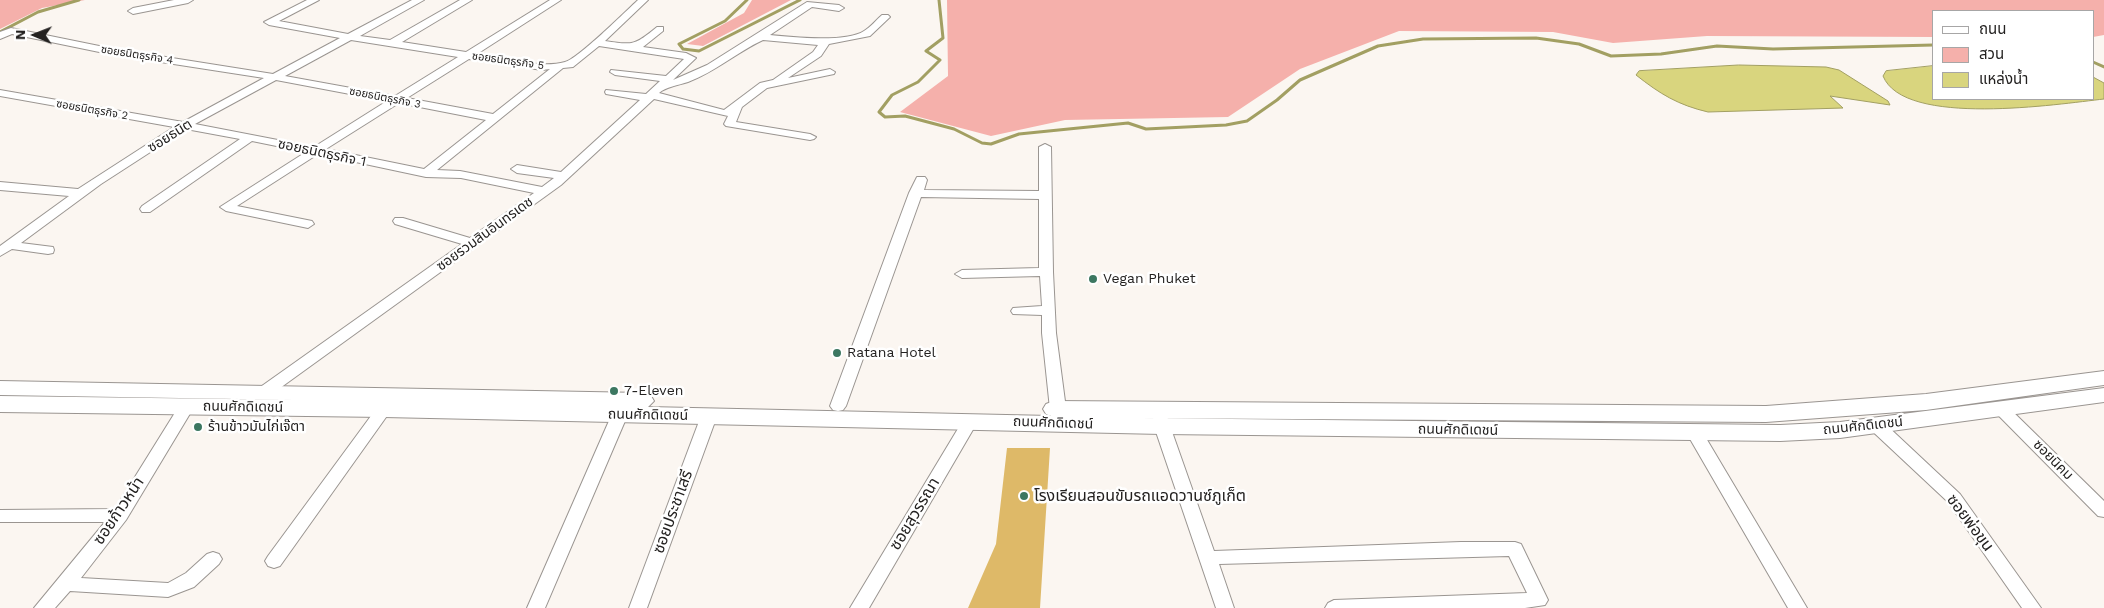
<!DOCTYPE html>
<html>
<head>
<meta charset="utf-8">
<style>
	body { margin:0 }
	#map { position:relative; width:2104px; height:608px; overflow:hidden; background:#fbf6f1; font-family:"Work Sans","Noto Sans Thai",sans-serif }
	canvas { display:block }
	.legend { position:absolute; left:1932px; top:10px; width:162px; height:90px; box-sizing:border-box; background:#fff; border:1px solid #a7a6a6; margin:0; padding:6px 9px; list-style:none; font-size:15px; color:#232120 }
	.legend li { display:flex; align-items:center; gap:10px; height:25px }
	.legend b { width:25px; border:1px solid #a7a6a6 }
	.north { position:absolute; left:10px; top:10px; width:50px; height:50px; -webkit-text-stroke:4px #fff; paint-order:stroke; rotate:271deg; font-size:14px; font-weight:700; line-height:20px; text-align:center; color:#232120 }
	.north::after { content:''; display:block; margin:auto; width:18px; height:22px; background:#232120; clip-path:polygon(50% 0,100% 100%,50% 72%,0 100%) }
</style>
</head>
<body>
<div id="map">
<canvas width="2104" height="608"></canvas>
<ul class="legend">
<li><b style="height:6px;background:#fff"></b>ถนน</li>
<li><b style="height:14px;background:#f5b0ab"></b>สวน</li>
<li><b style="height:14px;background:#d9d57e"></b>แหล่งน้ำ</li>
</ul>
<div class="north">N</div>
</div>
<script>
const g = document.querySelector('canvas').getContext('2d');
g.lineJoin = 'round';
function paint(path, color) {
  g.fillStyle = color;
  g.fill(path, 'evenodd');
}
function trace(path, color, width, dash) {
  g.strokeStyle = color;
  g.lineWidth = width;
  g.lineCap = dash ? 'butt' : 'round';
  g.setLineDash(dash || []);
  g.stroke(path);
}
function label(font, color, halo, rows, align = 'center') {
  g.font = font + ' "Work Sans","Noto Sans Thai",sans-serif';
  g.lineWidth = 5;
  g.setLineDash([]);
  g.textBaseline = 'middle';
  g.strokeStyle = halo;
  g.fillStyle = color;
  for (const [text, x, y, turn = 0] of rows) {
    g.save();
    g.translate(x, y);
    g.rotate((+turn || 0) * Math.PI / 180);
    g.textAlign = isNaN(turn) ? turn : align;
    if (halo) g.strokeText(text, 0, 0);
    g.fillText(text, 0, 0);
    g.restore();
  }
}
const green = new Path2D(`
	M 0,0 L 85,0 L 42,8 L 0,29 Z
	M 752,0 L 791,0 L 703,46 L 687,44 L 744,13 Z
	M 947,0 L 2104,0 L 2104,35 L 2093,37 L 2093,11 L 1933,11 L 1933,37 L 1707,36 L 1613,43 L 1553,32 L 1399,31 L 1300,69 L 1228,117 L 1065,120 L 991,136 L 900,112 L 948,76 Z`);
const water = new Path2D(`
	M 1739,65 L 1826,67 L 1839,70 L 1888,101 L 1890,105 L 1830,96 L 1843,108 L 1708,112 C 1678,105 1660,94 1636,75 L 1639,71 Z
	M 1933,66 L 1933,99 L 2093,99 L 2093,77 L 2104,83 L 2104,99 C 2059,104 1904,128 1883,76 L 1886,71 Z`);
const stream = new Path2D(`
	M 747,0 L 725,21 L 679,44 L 683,49 L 699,51 L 800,0
	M 939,0 L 943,38 L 926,51 L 940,60 L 918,82 L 892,95 L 879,112 L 885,117 L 905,116 L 954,129 L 982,143 L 991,144 L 1019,134 L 1128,123 L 1146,129 L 1226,125 L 1247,121 L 1277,100 L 1300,80 L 1378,46 L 1423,39 L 1536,38 L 1579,44 L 1611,56 L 1661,54 L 1717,46 L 1773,49 L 1933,45
	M 0,32 L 38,12 L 79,0
	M 2093,62 L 2104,67`);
const building = new Path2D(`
	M 1007,448 L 1050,448 L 1040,608 L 968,608 L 996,544 Z`);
const minor = new Path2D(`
	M 174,0 L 193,0 L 188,3 L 133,14 L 128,11 L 133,8 Z
	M 307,0 L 319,0 L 279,21 L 348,34 L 412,0 L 424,0 L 360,36 L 390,40 L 460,0 L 472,0 L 402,42 L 466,52 L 550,0 L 561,0 L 477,54 C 503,58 540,69 565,62 C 578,59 625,12 638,0 L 648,0 L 605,41 C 633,45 634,46 657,27 L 663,27 L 663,31 L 643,47 L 686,53 L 696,58 L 673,80 L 707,65 L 807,2 L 839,5 L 844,8 L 839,11 L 812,7 L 770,35 C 791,37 846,43 864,31 C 871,27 876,20 882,15 L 888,15 L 890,17 L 870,36 L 829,44 L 821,56 L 788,78 L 830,69 L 835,72 L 834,74 L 767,88 L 742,107 L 736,122 L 810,134 L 816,137 L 814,139 L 810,140 L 726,126 L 724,124 L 728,116 L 654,99 L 561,185 L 269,396 L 259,396 L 256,392 L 259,388 L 462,244 L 395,224 L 393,221 L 395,218 L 403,218 L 470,238 L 534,193 L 461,178 L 426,177 L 318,154 L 237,206 L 312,221 L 314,224 L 308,228 L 226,211 L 220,207 L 306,152 L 252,141 L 150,212 L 142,212 L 140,209 L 142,206 L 240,139 L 186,129 L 101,184 L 21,243 L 53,247 L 54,250 L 53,253 L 48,254 L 12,249 L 0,256 L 0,246 L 69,196 L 0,190 L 0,182 L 78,189 L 174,127 L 0,96 L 0,90 L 183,122 L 264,78 L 109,54 L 12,34 L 0,39 L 0,32 L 11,28 L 109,48 L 273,74 L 340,38 L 269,25 L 264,22 ZM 351,40 L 458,57 L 395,96 L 285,76 ZM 763,40 L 818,45 L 813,52 L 773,80 L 760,83 L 724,110 L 659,93 C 665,87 679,85 688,82 C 715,72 737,52 763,40 ZM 599,46 L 684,59 L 666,76 L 611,70 L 610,72 L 615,75 L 660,81 L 646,94 L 606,90 L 605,92 L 606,94 L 640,100 L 561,172 L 517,165 L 511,169 L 517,173 L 554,178 L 542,187 L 460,171 L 437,170 L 563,68 L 573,67 ZM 469,59 L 542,70 L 550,69 L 493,114 L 407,98 ZM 276,80 L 387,101 L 314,147 L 195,124 ZM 399,103 L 486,120 L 424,169 L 326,149 Z
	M 1045,144 L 1051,147 L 1053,272 L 1056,333 L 1066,409 L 1063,413 L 1058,414 L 1053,413 L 1050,409 L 1042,333 L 1042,315 L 1013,314 L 1011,311 L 1013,308 L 1042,306 L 1040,276 L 962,278 L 955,274 L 962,270 L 1039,268 L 1039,199 L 921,197 L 846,406 L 843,410 L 838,411 L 833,410 L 830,406 L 909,193 L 917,177 L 925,177 L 927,180 L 924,190 L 1039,191 L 1039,147 Z
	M 186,402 L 191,403 L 194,407 L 126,520 L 81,578 L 168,583 L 186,573 L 207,554 L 213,552 L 219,554 L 222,559 L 219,564 L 194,587 L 168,597 L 70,591 L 55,608 L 34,608 L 105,522 L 0,522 L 0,510 L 115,509 L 181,403 Z
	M 384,404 L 389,405 L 392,409 L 389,413 L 280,566 L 274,568 L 268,566 L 265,561 L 268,556 L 379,405 Z
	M 2001,404 L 2006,405 L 2104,501 L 2104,517 L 2098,516 L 1996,413 L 1993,409 L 1996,405 Z
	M 620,409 L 625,410 L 628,414 L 545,608 L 527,608 L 612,414 L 615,410 Z
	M 709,411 L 714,412 L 717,416 L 647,608 L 629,608 L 701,416 L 704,412 Z
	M 1161,412 L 1166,413 L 1170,426 L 1214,551 L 1461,542 L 1515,542 L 1521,544 L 1548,600 L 1545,605 L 1525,608 L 1325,608 L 1328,603 L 1334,600 L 1527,593 L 1509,556 L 1219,564 L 1234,608 L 1216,608 L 1154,426 L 1153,417 L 1156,413 Z
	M 970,416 L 975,417 L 978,421 L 869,608 L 850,608 L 965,417 Z
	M 1876,420 L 1882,421 L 1960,494 L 2041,608 L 2022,608 L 1948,502 L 1870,429 L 1868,425 L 1870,421 Z
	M 1694,426 L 1700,428 L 1807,608 L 1788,608 L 1686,432 L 1688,428 Z`);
const secondary = new Path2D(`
	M 2104,371 L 2104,385 L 1926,410 L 1766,422 L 1139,418 L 1780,425 L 1840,422 L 2104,388 L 2104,402 L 1840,438 L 1780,441 L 1162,434 L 384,417 L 0,412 L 0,396 L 300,400 L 0,395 L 0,381 L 643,393 L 651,396 L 654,401 L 648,407 L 1051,416 L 1046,414 L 1043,409 L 1046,404 L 1054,401 L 1766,406 L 1926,394 Z`);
const markers = [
	[1093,279,5,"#3c7761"],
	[837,353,5,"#3c7761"],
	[614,391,5,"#3c7761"],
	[198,427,5,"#3c7761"],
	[1024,496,5,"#3c7761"]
];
const farStreetnames = [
	["ซอยธนิตธุรกิจ 4",137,55,9],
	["ซอยธนิตธุรกิจ 5",508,61,8],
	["ซอยธนิตธุรกิจ 3",385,98,11],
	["ซอยธนิตธุรกิจ 2",92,110,10]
];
const streetNames = [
	["ซอยธนิต",170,136,-32],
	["ซอยธนิตธุรกิจ 1",322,153,12],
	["ซอยรวมสินอินทรเดช",485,234,-36],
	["ถนนศักดิเดชน์",243,407,1],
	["ถนนศักดิเดชน์",648,415,1],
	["ถนนศักดิเดชน์",1053,423,2],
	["ถนนศักดิเดชน์",1863,426,-6],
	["ถนนศักดิเดชน์",1458,430,1],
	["ซอยนิคม",2053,460,45]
];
const poiNames = [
	["Vegan Phuket",1103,279],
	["Ratana Hotel",847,353],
	["7-Eleven",624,391],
	["ร้านข้าวมันไก่เจ๊ตา",208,427]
];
const nearPoinames = [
	["โรงเรียนสอนขับรถแอดวานซ์ภูเก็ต",1034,496]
];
const nearStreetnames = [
	["ซอยก้าวหน้า",119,511,-56],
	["ซอยประชาเสรี",673,512,-70],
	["ซอยสุวรรณา",915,514,-59],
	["ซอยพ่อขุน",1970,523,53]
];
paint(green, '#f5b0ab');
paint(water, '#d9d57e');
trace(water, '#a29f62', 1);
trace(stream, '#a29f62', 3);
paint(building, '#deb968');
trace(minor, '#9a9591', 2);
trace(secondary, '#9a9591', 2);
paint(minor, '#fff');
paint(secondary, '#fff');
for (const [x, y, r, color] of markers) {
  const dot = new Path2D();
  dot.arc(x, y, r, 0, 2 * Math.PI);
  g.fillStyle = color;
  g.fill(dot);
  trace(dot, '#fff', 2);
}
label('11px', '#232120', '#fff', farStreetnames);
label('14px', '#232120', '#fff', streetNames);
label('14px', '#232120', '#fff', poiNames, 'left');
label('16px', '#232120', '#fff', nearPoinames, 'left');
label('16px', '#232120', '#fff', nearStreetnames);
</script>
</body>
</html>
